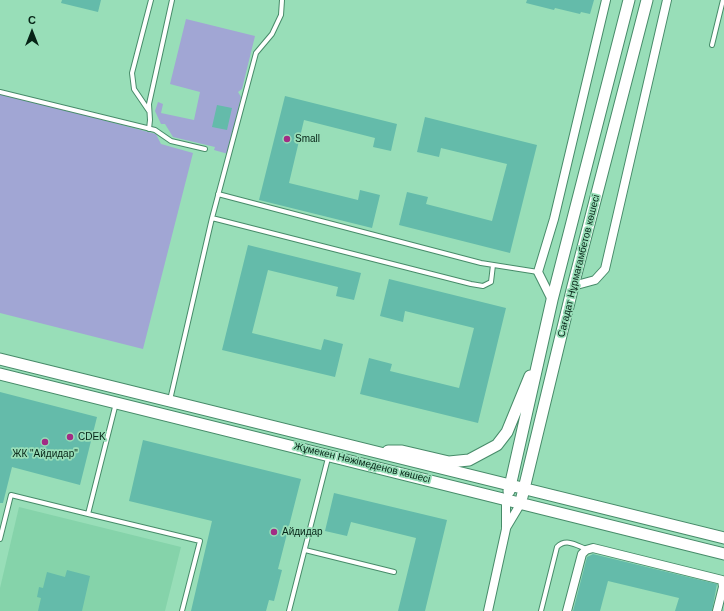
<!DOCTYPE html>
<html>
<head>
<meta charset="utf-8">
<style>
	body { margin:0 }
	#map { position:relative; width:724px; height:611px; overflow:hidden; background:#98deb8; font-family:Helvetica,sans-serif }
	canvas { display:block }
	.north { position:absolute; left:12px; top:12px; width:40px; height:40px; -webkit-text-stroke:3px #98deb8; paint-order:stroke; rotate:0deg; font-size:11px; font-weight:700; line-height:16px; text-align:center; color:#062316 }
	.north::after { content:''; display:block; margin:auto; width:14px; height:18px; background:#062316; clip-path:polygon(50% 0,100% 100%,50% 72%,0 100%) }
</style>
</head>
<body>
<div id="map">
<canvas width="724" height="611"></canvas>
<div class="north">С</div>
</div>
<script>
const g = document.querySelector('canvas').getContext('2d');
g.lineJoin = 'round';
function paint(path, color) {
  g.fillStyle = color;
  g.fill(path, 'evenodd');
}
function trace(path, color, width, dash) {
  g.strokeStyle = color;
  g.lineWidth = width;
  g.lineCap = dash ? 'butt' : 'round';
  g.setLineDash(dash || []);
  g.stroke(path);
}
function label(font, color, halo, rows, align = 'center') {
  g.font = font + ' Helvetica,sans-serif';
  g.lineWidth = 3.5;
  g.setLineDash([]);
  g.textBaseline = 'middle';
  g.strokeStyle = halo;
  g.fillStyle = color;
  for (const [text, x, y, turn = 0] of rows) {
    g.save();
    g.translate(x, y);
    g.rotate((+turn || 0) * Math.PI / 180);
    g.textAlign = isNaN(turn) ? turn : align;
    if (halo) g.strokeText(text, 0, 0);
    g.fillText(text, 0, 0);
    g.restore();
  }
}
const built = new Path2D(`
	M 19,507 L 181,547 L 165,611 L 0,611 L 0,588 Z`);
const green = new Path2D(`
	M 186,19 L 255,36 L 242,89 L 238,92 L 241,97 L 228,154 L 214,150 L 215,147 L 173,137 L 165,124 L 161,124 L 155,111 L 158,102 L 163,104 L 161,113 L 194,120 L 200,92 L 170,84 Z
	M 0,93 L 156,134 L 161,144 L 193,153 L 143,349 L 0,313 Z`);
const building = new Path2D(`
	M 62,0 L 101,0 L 98,12 L 61,3 Z
	M 527,0 L 594,0 L 590,14 L 581,12 L 580,14 L 555,8 L 554,10 L 526,3 Z
	M 285,96 L 397,124 L 391,151 L 373,147 L 375,138 L 304,120 L 289,183 L 358,200 L 360,190 L 380,195 L 372,228 L 259,200 Z
	M 217,105 L 232,108 L 227,130 L 212,127 Z
	M 425,117 L 537,145 L 510,253 L 399,225 L 407,192 L 428,197 L 426,204 L 492,221 L 507,164 L 441,148 L 439,157 L 417,152 Z
	M 248,245 L 361,273 L 354,300 L 336,296 L 338,287 L 268,270 L 252,333 L 321,350 L 324,339 L 343,344 L 335,377 L 222,350 Z
	M 389,279 L 506,308 L 478,423 L 360,394 L 369,358 L 392,364 L 390,371 L 459,388 L 474,328 L 405,311 L 403,322 L 380,316 Z
	M 0,392 L 97,417 L 80,485 L 12,467 L 3,503 L 0,503 Z
	M 143,440 L 301,479 L 278,569 L 282,570 L 274,601 L 269,600 L 266,611 L 191,611 L 212,521 L 129,501 Z
	M 334,493 L 447,520 L 425,611 L 398,611 L 416,538 L 351,522 L 347,536 L 325,531 Z
	M 593,554 L 717,584 L 712,611 L 675,611 L 679,598 L 608,581 L 600,611 L 573,611 L 587,557 Z
	M 67,570 L 90,576 L 82,611 L 38,611 L 41,598 L 37,597 L 39,587 L 43,588 L 47,572 L 65,577 Z`);
const lane = new Path2D(`
	M 712,45 L 723,0
	M 0,92 L 155,130 L 171,141 L 205,149
	M 149,111 L 134,89 L 132,73 L 151,0
	M 149,129 L 150,120 L 149,104 L 172,0
	M 218,194 L 481,263 L 538,272
	M 212,218 L 471,284 L 483,286 L 491,282 L 493,265
	M 170,400 L 212,218 L 256,53 L 272,34 L 281,15 L 282,0
	M 88,514 L 200,541 L 182,611
	M 0,539 L 11,495 L 88,514 L 116,403
	M 305,550 L 394,572
	M 289,611 L 328,458
	M 541,611 L 557,547 C 566,538 576,545 586,549`);
const street = new Path2D(`
	M 573,286 L 595,280 L 605,269 L 667,0
	M 552,300 L 538,272 L 554,219 L 606,0
	M 506,528 L 521,503
	M 488,611 L 506,529 L 506,499
	M 567,611 L 582,554 L 586,550 L 593,548 L 722,580 L 723,587 L 717,611`);
const secondary = new Path2D(`
	M 0,359 L 724,538
	M 0,374 L 724,554
	M 388,451 L 402,451 L 449,462 L 469,460 L 497,445 L 507,432 L 530,376
	M 509,491 L 552,300 L 629,0
	M 522,497 L 573,286 L 647,0`);
const markers = [
	[287,139,4,"#a22c85"],
	[70,437,4,"#a22c85"],
	[45,442,4,"#a22c85"],
	[274,532,4,"#a22c85"]
];
const poiNames = [
	["Small",295,139],
	["CDEK",78,437],
	["ЖК \"Айдидар\"",45,454,"center"],
	["Айдидар",282,532]
];
const streetNames = [
	["Сағадат Нұрмағамбетов көшесі",579,266,-76],
	["Жұмекен Нәжімеденов көшесі",362,463,14]
];
paint(built, '#85d3aa');
paint(green, '#a1a6d4');
paint(building, '#64bbaa');
trace(lane, '#478b69', 6);
trace(street, '#478b69', 10);
trace(secondary, '#478b69', 13);
trace(lane, '#fff', 4);
trace(street, '#fff', 8);
trace(secondary, '#fff', 11);
for (const [x, y, r, color] of markers) {
  const dot = new Path2D();
  dot.arc(x, y, r, 0, 2 * Math.PI);
  g.fillStyle = color;
  g.fill(dot);
  trace(dot, '#98deb8', 1.5);
}
label('10px', '#062316', '#98deb8', poiNames, 'left');
label('10px', '#062316', '#98deb8', streetNames);
</script>
</body>
</html>
